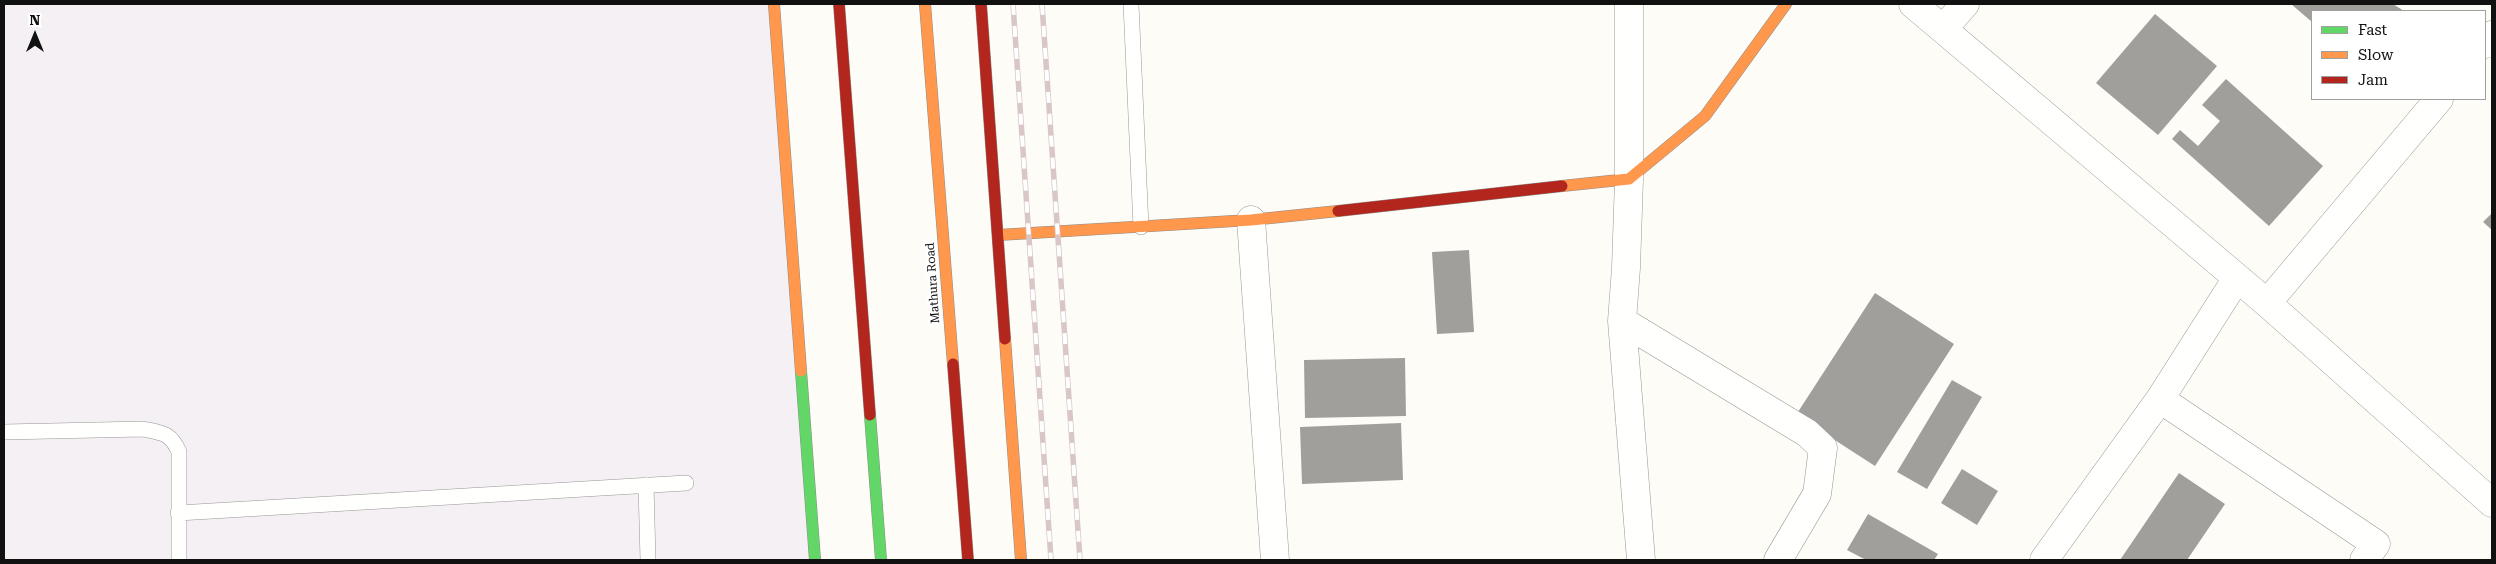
<!DOCTYPE html>
<html>
<head>
<meta charset="utf-8">
<style>
	body { margin:0 }
	#map { position:relative; width:2496px; height:564px; overflow:hidden; background:#fdfcf7; font-family:"Roboto Serif",serif }
	canvas { display:block }
	.frame { position:absolute; inset:0; border:5px solid #111; pointer-events:none }
	.legend { position:absolute; left:2311px; top:10px; width:175px; height:90px; box-sizing:border-box; background:#fff; border:1px solid #a0a0a0; margin:0; padding:6px 9px; list-style:none; font-size:15px; color:#111 }
	.legend li { display:flex; align-items:center; gap:10px; height:25px }
	.legend b { width:25px; border:1px solid #a0a0a0 }
	.north { position:absolute; left:10px; top:10px; width:50px; height:50px; -webkit-text-stroke:4px #fff; paint-order:stroke; rotate:0deg; font-size:14px; font-weight:700; line-height:20px; text-align:center; color:#111 }
	.north::after { content:''; display:block; margin:auto; width:18px; height:22px; background:#111; clip-path:polygon(50% 0,100% 100%,50% 72%,0 100%) }
</style>
</head>
<body>
<div id="map">
<canvas width="2496" height="564"></canvas>
<div class="frame"></div>
<ul class="legend">
<li><b style="height:6px;background:#63d668"></b>Fast</li>
<li><b style="height:6px;background:#ff974d"></b>Slow</li>
<li><b style="height:6px;background:#b3261e"></b>Jam</li>
</ul>
<div class="north">N</div>
</div>
<script>
const g = document.querySelector('canvas').getContext('2d');
g.lineJoin = 'round';
function paint(path, color) {
  g.fillStyle = color;
  g.fill(path, 'evenodd');
}
function trace(path, color, width, dash) {
  g.strokeStyle = color;
  g.lineWidth = width;
  g.lineCap = dash ? 'butt' : 'round';
  g.setLineDash(dash || []);
  g.stroke(path);
}
function label(font, color, halo, rows, align = 'center') {
  g.font = font + ' "Roboto Serif",serif';
  g.lineWidth = 5;
  g.setLineDash([]);
  g.textBaseline = 'middle';
  g.strokeStyle = halo;
  g.fillStyle = color;
  for (const [text, x, y, turn = 0] of rows) {
    g.save();
    g.translate(x, y);
    g.rotate((+turn || 0) * Math.PI / 180);
    g.textAlign = isNaN(turn) ? turn : align;
    if (halo) g.strokeText(text, 0, 0);
    g.fillText(text, 0, 0);
    g.restore();
  }
}
const industrial = new Path2D(`
	M 4,4 L 779,4 L 819,560 L 4,560 Z`);
const building = new Path2D(`
	M 2291,4 L 2393,4 L 2404,11 L 2312,11 L 2312,22 Z
	M 2155,14 L 2217,66 L 2158,135 L 2096,83 Z
	M 2226,79 L 2323,166 L 2269,226 L 2172,139 L 2180,130 L 2198,146 L 2220,121 L 2202,105 Z
	M 2492,213 L 2492,230 L 2483,222 Z
	M 1469,250 L 1474,332 L 1437,334 L 1432,252 Z
	M 1875,293 L 1954,344 L 1875,466 L 1796,415 Z
	M 1405,358 L 1406,416 L 1305,418 L 1304,360 Z
	M 1952,380 L 1982,397 L 1927,489 L 1897,472 Z
	M 1401,423 L 1403,480 L 1302,484 L 1300,427 Z
	M 1962,469 L 1998,491 L 1977,525 L 1941,503 Z
	M 2179,473 L 2225,504 L 2187,560 L 2120,560 Z
	M 1868,514 L 1938,554 L 1934,560 L 1866,560 L 1847,550 Z`);
const lane = new Path2D(`
	M 1131,4 L 1141,227
	M 4,432 L 143,429 C 163,433 171,433 179,452 L 179,560
	M 646,485 L 648,560
	M 178,513 L 686,483`);
const street = new Path2D(`
	M 1629,4 L 1629,179 L 1626,268 L 1622,321 L 1641,560
	M 1913,4 L 2267,303 L 2492,503
	M 1943,29 L 1965,4
	M 2485,44 L 2492,35
	M 1251,220 L 1275,560
	M 2267,303 L 2439,99
	M 1622,321 L 1807,433 L 1823,448 L 1817,494 L 1778,560
	M 2160,399 L 2376,544 L 2364,560
	M 2044,560 L 2160,399 L 2237,278`);
const fast = new Path2D(`
	M 801,371 L 815,560
	M 870,415 L 881,560`);
const slow = new Path2D(`
	M 774,4 L 801,371
	M 925,4 L 953,364
	M 1562,186 L 1629,179 L 1705,116 L 1786,4
	M 998,235 L 1251,220 L 1338,211
	M 1005,339 L 1021,560`);
const jam = new Path2D(`
	M 839,4 L 870,415
	M 981,4 L 1005,339
	M 1338,211 L 1562,186
	M 953,364 L 968,560`);
const rail = new Path2D(`
	M 1013,4 L 1051,560
	M 1042,4 L 1080,560`);
const streetNames = [
	["Mathura Road",933,283,-94]
];
paint(industrial, '#f5f0f3');
paint(building, '#a19f9c');
trace(lane, '#979795', 16);
trace(street, '#979795', 29);
trace(fast, '#8e8d8b', 12);
trace(slow, '#8e8d8b', 12);
trace(jam, '#8e8d8b', 12);
trace(lane, '#fffffe', 15);
trace(street, '#fffffe', 28);
trace(fast, '#63d668', 11);
trace(slow, '#ff974d', 11);
trace(jam, '#b3261e', 11);
trace(rail, '#d9c6c7', 5.5);
trace(rail, '#fff', 4, [11]);
label('12px', '#111', '#fff', streetNames);
</script>
</body>
</html>
